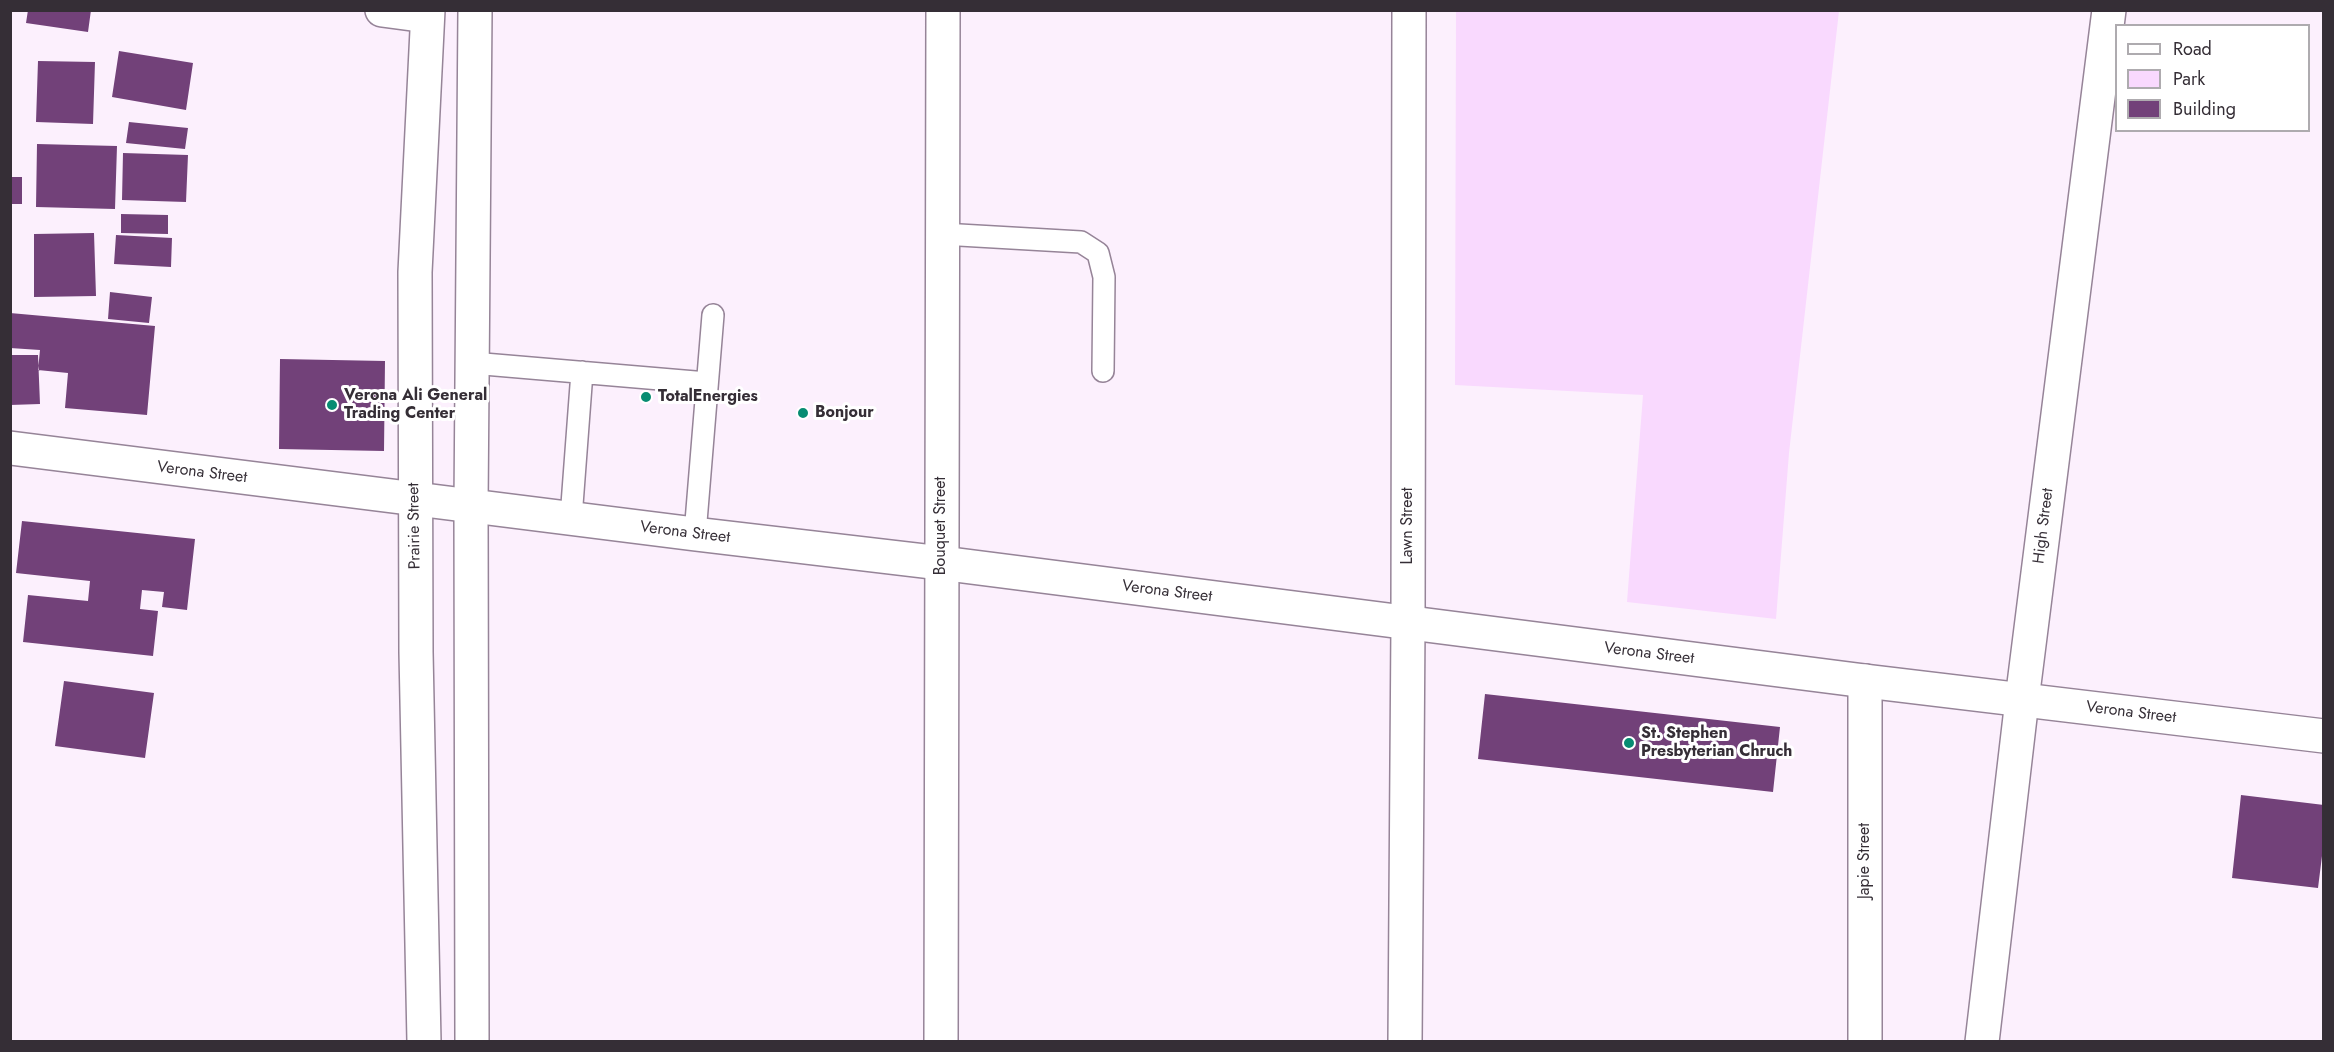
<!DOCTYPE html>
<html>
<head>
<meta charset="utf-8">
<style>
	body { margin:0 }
	#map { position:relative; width:2334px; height:1052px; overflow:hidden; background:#fcf0fd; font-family:Jost,sans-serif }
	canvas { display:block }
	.frame { position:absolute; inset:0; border:12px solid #352e36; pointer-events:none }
	.legend { position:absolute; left:2115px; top:24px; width:195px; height:108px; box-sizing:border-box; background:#fff; border:2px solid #aeabaf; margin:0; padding:8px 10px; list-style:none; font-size:18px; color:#352e36 }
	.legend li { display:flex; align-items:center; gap:12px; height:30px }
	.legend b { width:30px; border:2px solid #aeabaf }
</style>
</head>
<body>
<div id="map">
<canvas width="2334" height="1052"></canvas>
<div class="frame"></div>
<ul class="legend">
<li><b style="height:8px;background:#fff"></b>Road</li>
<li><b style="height:16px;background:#f9d9fe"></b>Park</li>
<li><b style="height:16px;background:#724179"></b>Building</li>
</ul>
</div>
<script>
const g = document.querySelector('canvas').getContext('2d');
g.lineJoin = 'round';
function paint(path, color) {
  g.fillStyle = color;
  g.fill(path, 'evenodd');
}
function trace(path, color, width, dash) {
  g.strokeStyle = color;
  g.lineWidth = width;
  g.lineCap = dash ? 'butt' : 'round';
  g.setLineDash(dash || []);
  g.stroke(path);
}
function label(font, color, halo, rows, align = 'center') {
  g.font = font + ' Jost,sans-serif';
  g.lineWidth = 6;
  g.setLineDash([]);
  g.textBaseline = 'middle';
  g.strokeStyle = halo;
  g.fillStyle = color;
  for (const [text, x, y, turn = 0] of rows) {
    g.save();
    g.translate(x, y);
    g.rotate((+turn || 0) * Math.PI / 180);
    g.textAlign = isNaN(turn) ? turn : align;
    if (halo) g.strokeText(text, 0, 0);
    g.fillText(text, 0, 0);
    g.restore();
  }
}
const green = new Path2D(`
	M 1456,11 L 1839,11 L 1789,453 L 1776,619 L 1627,602 L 1643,395 L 1455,385 Z`);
const building = new Path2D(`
	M 28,10 L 91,10 L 88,32 L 26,23 Z
	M 119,51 L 193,63 L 186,110 L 112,97 Z
	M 38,61 L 95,62 L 93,124 L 36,122 Z
	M 129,122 L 188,128 L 185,149 L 126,143 Z
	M 37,144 L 117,146 L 115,209 L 36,207 Z
	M 123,153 L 188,155 L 186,202 L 122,200 Z
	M 10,177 L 22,177 L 22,204 L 10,204 Z
	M 121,214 L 168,215 L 168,234 L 121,233 Z
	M 94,233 L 96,296 L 34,297 L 34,234 Z
	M 116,235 L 172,238 L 171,267 L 114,264 Z
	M 110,292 L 152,297 L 149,323 L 108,319 Z
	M 10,313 L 155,326 L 147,415 L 65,408 L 68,373 L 38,370 L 40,350 L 10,348 Z
	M 10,355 L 38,355 L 40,404 L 10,405 Z
	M 280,359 L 385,361 L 384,451 L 279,449 Z
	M 22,521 L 195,539 L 187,610 L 162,607 L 164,592 L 142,590 L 140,609 L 158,611 L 153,656 L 23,642 L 28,595 L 88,601 L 90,581 L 16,573 Z
	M 64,681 L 154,693 L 145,758 L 55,746 Z
	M 1485,694 L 1780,727 L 1773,792 L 1478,759 Z
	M 2241,795 L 2324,805 L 2324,840 L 2318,888 L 2232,878 Z`);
const service = new Path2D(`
	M 942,234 L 1081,242 L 1098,253 L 1104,277 L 1103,371
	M 472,363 L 707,383
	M 571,518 L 582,372
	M 695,534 L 713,315`);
const minor = new Path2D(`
	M 382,10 L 427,16
	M 1865,681 L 1865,1042
	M 941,1042 L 943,10
	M 1405,1042 L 1408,624 L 1409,10
	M 1982,1042 L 2022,700 L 2109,10`);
const secondary = new Path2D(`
	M 10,448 L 695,534 L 941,563 L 1865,681 L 2324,736`);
const primary = new Path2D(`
	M 424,1042 L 416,652 L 415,272 L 428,10
	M 472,1042 L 471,505 L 475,10`);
const markers = [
	[646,397,6,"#078c72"],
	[332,405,6,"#078c72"],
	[803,413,6,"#078c72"],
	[1629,743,6,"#078c72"]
];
const poiNames = [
	["Verona Ali General",344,396],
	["Trading Center",344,414],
	["TotalEnergies",658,397],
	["Bonjour",815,413],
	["St. Stephen",1641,734],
	["Presbyterian Chruch",1641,752]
];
const streetNames = [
	["Verona Street",202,473,7],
	["Prairie Street",415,526,-91],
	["Bouquet Street",941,526,-90],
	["Lawn Street",1408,526,-90],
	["High Street",2044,526,-83],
	["Verona Street",685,533,7],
	["Verona Street",1167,592,7],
	["Verona Street",1649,654,7],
	["Verona Street",2131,713,7],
	["Japie Street",1865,861,-90]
];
paint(green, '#f9d9fe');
paint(building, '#724179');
trace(service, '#968498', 24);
trace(minor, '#968498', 36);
trace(secondary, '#968498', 36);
trace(primary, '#968498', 36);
trace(service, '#fff', 21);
trace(minor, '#fff', 33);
trace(secondary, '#fff', 33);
trace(primary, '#fff', 33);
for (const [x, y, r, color] of markers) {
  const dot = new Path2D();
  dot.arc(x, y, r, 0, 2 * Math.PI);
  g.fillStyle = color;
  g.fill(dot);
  trace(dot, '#fff', 2);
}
label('bold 16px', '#352e36', '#fff', poiNames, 'left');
label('16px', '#352e36', '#fff', streetNames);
</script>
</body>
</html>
